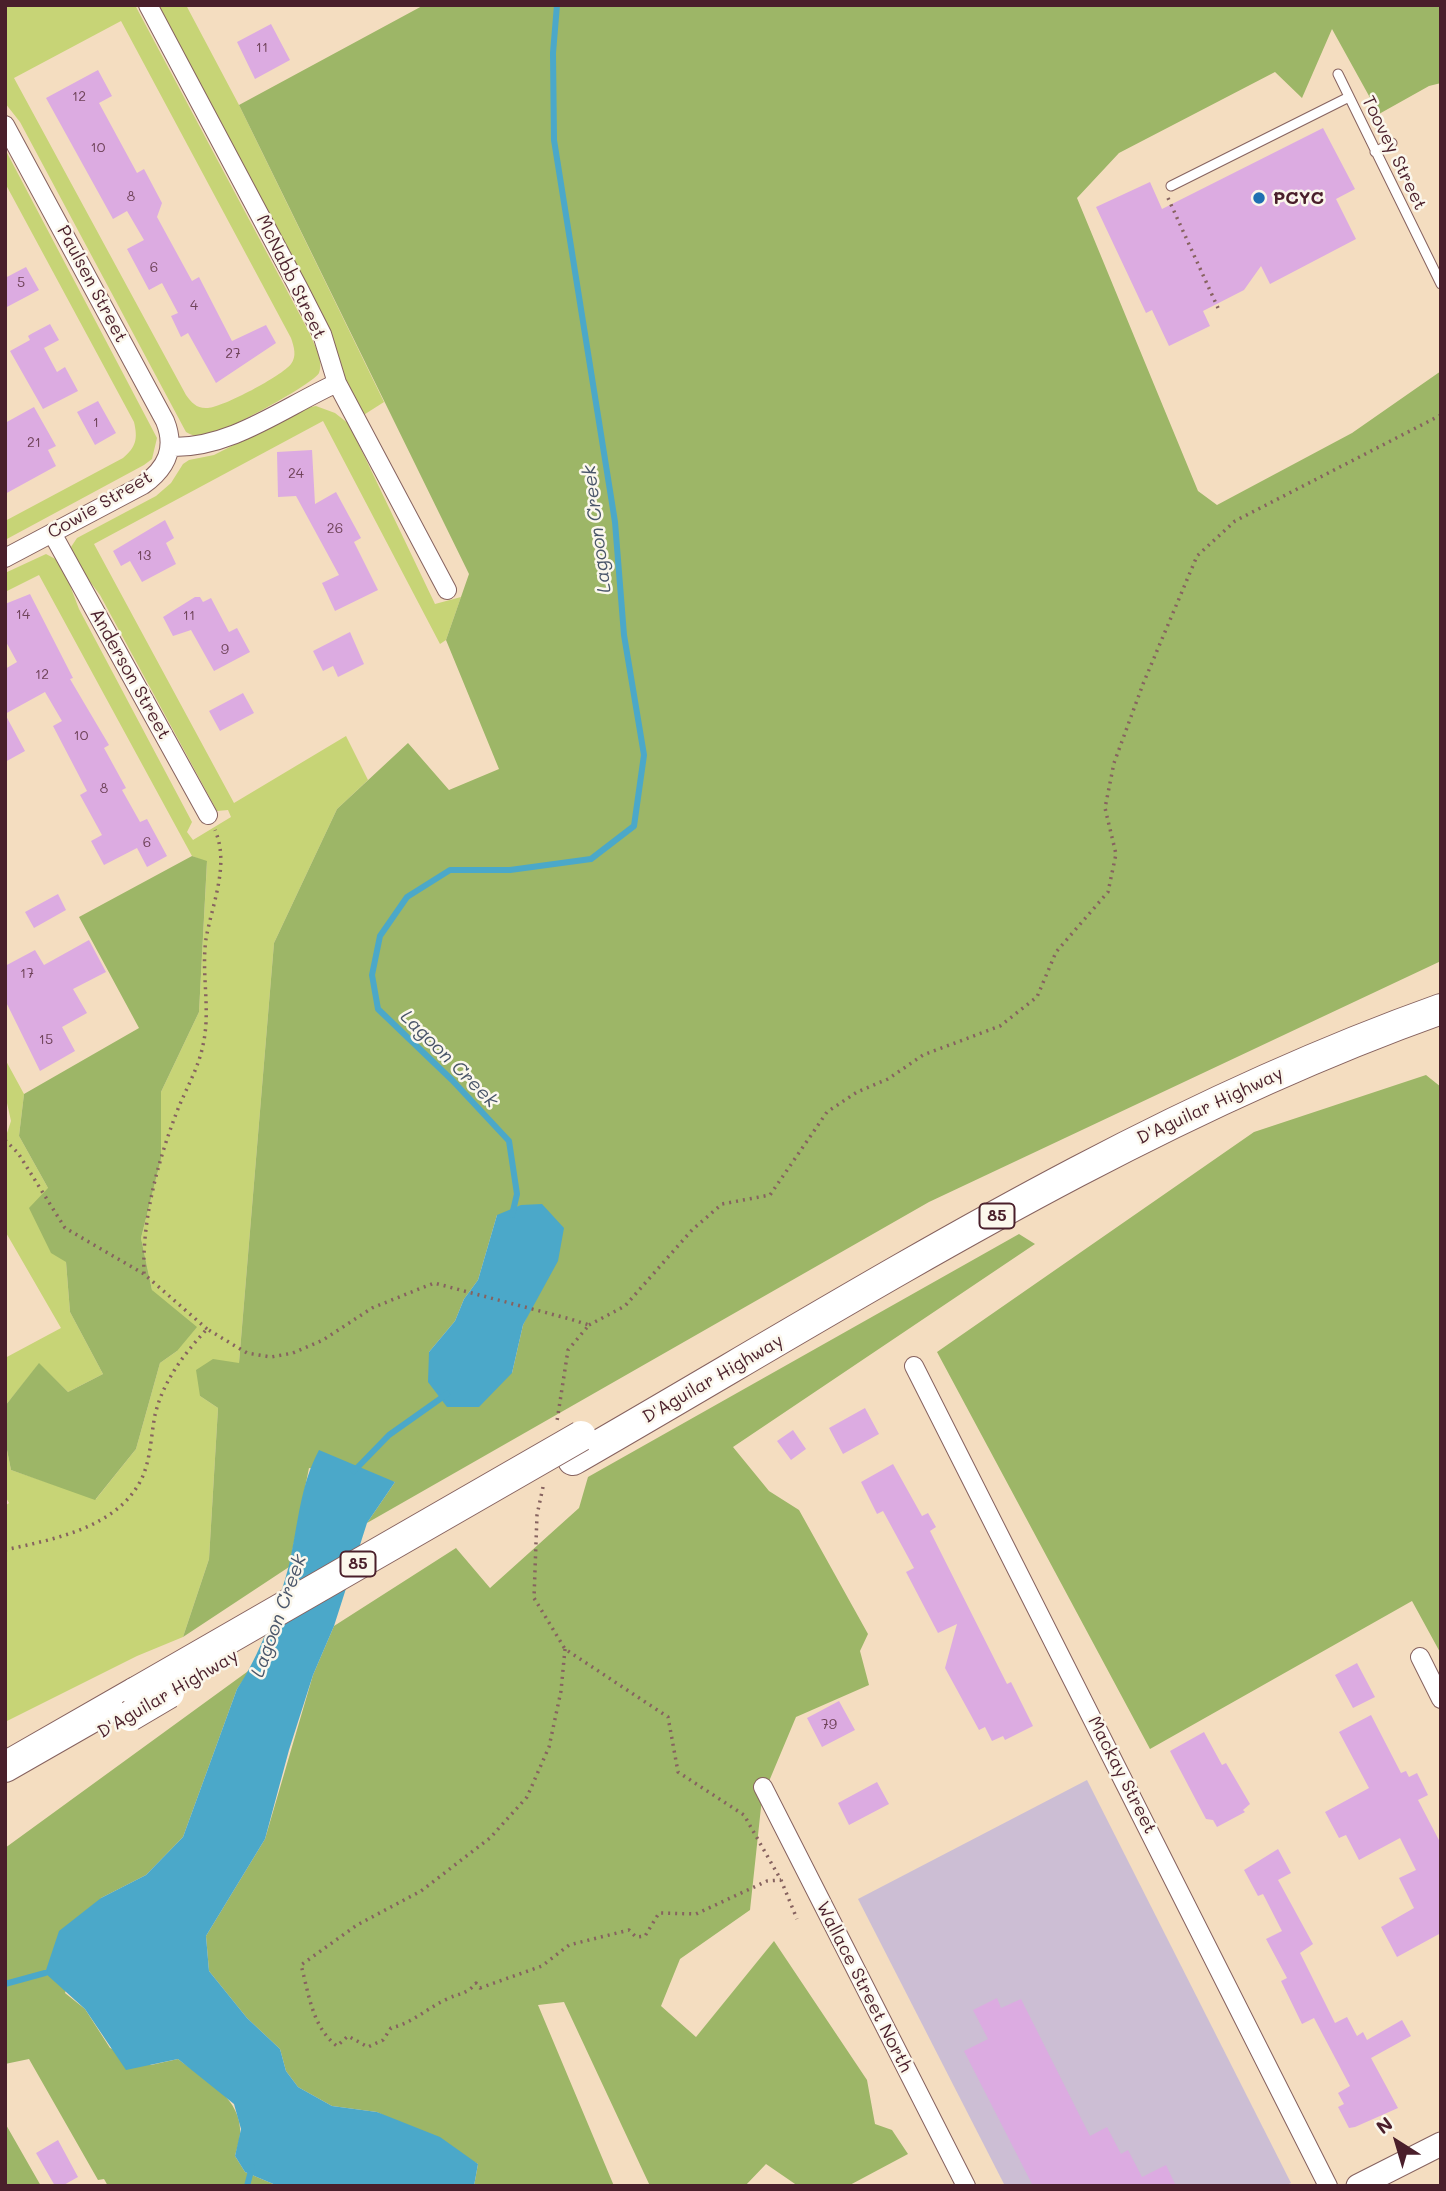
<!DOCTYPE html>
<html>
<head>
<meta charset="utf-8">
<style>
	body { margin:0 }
	#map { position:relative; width:1446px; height:2191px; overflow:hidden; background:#f4ddc0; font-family:Mali,sans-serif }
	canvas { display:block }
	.frame { position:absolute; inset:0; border:7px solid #4a1f2b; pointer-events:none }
	.north { position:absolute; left:1362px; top:2107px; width:70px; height:70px; -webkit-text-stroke:5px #fbf7ec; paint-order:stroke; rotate:323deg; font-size:19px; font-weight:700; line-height:28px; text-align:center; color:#4a1f2b }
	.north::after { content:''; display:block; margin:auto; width:24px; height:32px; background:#4a1f2b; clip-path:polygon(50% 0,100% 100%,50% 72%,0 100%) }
</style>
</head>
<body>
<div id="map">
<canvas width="1446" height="2191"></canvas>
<div class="frame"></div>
<div class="north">N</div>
</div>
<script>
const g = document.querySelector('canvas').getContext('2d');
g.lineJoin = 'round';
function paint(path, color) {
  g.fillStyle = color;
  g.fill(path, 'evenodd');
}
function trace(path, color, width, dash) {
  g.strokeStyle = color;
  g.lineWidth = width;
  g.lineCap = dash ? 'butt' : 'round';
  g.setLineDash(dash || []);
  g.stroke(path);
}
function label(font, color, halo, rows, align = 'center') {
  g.font = font + ' Mali,sans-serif';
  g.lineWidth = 5;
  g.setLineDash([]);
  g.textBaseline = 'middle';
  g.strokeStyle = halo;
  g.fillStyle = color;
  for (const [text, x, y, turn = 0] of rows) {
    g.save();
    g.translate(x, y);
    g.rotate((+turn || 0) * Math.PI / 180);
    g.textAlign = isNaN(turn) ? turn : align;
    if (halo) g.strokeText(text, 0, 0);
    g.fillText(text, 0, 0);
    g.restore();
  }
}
const industrial = new Path2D(`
	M 1087,1780 L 1291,2183 L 1284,2186 L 1005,2186 L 858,1899 Z`);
const green = new Path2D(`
	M 5,5 L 135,5 L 309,332 C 314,344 324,361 319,373 C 315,383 221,434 207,436 C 199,438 193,436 186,432 L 20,122 L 5,103 ZM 121,21 L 291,338 C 294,347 297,356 291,364 C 282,376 223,407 208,408 C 197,409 192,403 186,395 L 14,78 Z
	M 158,5 L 186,5 L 239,105 L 384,402 L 362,416 L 343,381 L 319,316 Z
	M 5,149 L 157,438 L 152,459 L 144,465 L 5,540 L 5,521 L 123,458 C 136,447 138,439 134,422 L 5,183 Z
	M 316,406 L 335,413 L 349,424 L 435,604 L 461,597 L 446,640 L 440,644 L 323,421 L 94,544 L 234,803 L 346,736 L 368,780 L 337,809 L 274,943 L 239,1363 L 200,1396 L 218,1408 L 209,1559 L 183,1637 L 137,1656 L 5,1722 L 5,1506 L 9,1503 L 5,1496 L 5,1440 L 11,1470 L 96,1499 L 136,1449 L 160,1363 L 177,1351 L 152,1290 L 141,1238 L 161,1159 L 161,1092 L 199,1012 L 207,862 L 192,856 L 39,575 L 5,592 L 5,573 L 46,554 L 61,562 L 79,609 L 192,822 L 187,832 L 193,840 L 231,817 L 228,810 L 217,811 L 100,595 L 73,559 L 71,547 L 77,538 L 156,496 L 171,483 L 183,464 L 189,460 L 214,455 L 306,408 Z
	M 5,1059 L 24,1094 L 19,1136 L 48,1188 L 66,1262 L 70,1312 L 103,1374 L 68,1392 L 39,1364 L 5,1406 L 5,1358 L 61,1328 L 5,1231 L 5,1139 L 11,1121 L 5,1094 Z`);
const forest = new Path2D(`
	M 424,5 L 1441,5 L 1441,83 L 1429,86 L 1379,114 L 1332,29 L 1302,98 L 1275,72 L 1119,153 L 1077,198 L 1198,491 L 1217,505 L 1352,433 L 1441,371 L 1441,961 L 929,1202 L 367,1523 L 395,1482 L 309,1468 L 289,1567 L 183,1637 L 209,1559 L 218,1408 L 200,1396 L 196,1370 L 213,1359 L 239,1363 L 274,943 L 337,809 L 408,743 L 449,790 L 499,769 L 446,640 L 469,574 L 239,105 ZM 497,1215 L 538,1293 L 523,1325 L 512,1373 L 429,1352 L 455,1321 L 464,1299 L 478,1280 Z
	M 192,856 L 207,861 L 199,1012 L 161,1092 L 161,1159 L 141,1238 L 152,1290 L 197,1327 L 177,1351 L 160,1363 L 136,1449 L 95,1500 L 11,1470 L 5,1440 L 5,1406 L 39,1363 L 68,1392 L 103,1374 L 70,1312 L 66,1262 L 51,1253 L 29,1208 L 48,1188 L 19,1136 L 24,1094 L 139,1028 L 79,917 Z
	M 1426,1075 L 1441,1087 L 1441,1654 L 1412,1601 L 1150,1749 L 937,1352 L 1254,1132 Z
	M 1019,1234 L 1035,1244 L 733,1447 L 769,1491 L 799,1510 L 868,1634 L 860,1651 L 869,1685 L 796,1717 L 762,1798 L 750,1910 L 680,1959 L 661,2006 L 696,2037 L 774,1941 L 867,2080 L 875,2124 L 892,2130 L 908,2154 L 848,2186 L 798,2186 L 766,2164 L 745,2186 L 650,2186 L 564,2002 L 538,2005 L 614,2186 L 474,2186 L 478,2164 L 377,2112 L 332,2106 L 298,2087 L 286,2071 L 280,2049 L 247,2018 L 209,1971 L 206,1936 L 265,1839 L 313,1675 L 334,1626 L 456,1548 L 490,1588 L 579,1508 L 588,1477 Z
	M 251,1669 L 237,1689 L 183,1837 L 146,1875 L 101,1898 L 65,1993 L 85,2009 L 110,2048 L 151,2065 L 178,2059 C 201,2077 238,2095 240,2128 C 241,2137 237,2148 235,2156 L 245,2172 L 278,2186 L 108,2186 L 104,2179 L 98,2180 L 29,2059 L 5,2064 L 5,1848 Z
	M 5,2123 L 41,2186 L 5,2186 Z`);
const water = new Path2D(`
	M 542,1204 L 564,1228 L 558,1261 L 523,1325 L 512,1373 L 479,1407 L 447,1407 L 428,1382 L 429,1352 L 455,1321 L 464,1299 L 478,1280 L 497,1215 L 521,1205 Z
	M 319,1450 L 395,1482 L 367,1523 L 334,1626 L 313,1675 L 289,1750 L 265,1839 L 206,1936 L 209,1971 L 247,2018 L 280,2049 L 286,2071 L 298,2087 L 332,2106 L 377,2112 L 440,2137 L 478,2164 L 474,2186 L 278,2186 L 245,2172 L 235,2156 L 241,2129 L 234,2104 L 178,2059 L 126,2070 L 85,2009 L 45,1973 L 59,1931 L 101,1898 L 146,1875 L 183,1837 L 237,1689 C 258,1659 280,1601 289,1565 C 298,1526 300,1485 319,1450 Z`);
const stream = new Path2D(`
	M 512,1215 L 517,1194 L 509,1141 L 452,1080 L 378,1009 L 372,975 L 380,936 L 407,897 L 450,870 L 510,870 L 591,859 L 634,826 L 644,755 L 624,635 L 615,522 L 554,140 L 553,53 L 557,5
	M 354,1471 L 389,1435 L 447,1394
	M 5,1984 L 45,1973
	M 247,2186 L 252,2167`);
const building = new Path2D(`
	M 271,24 L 290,60 L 255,79 L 237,42 Z
	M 98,70 L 112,96 L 99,103 L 137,173 L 144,169 L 162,203 L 157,217 L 192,281 L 199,277 L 232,341 L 266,325 L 276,343 L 216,383 L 188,333 L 181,337 L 171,316 L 178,313 L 162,283 L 149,290 L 127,249 L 144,240 L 127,211 L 113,219 L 46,98 Z
	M 1323,128 L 1355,189 L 1336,199 L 1356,239 L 1270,284 L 1261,266 L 1244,290 L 1203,311 L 1210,326 L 1169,346 L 1152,310 L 1146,313 L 1096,207 L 1150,182 L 1162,209 Z
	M 26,267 L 39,290 L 5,308 L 5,278 Z
	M 50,324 L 59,340 L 44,348 L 57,372 L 65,367 L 78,391 L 43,409 L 10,351 L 30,340 L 28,336 L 31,334 Z
	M 98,401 L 116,433 L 95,445 L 77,412 Z
	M 34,407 L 56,446 L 48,450 L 56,466 L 5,494 L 5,423 Z
	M 312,450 L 315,504 L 336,492 L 361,538 L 354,542 L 378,590 L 335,611 L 322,583 L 339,575 L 296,496 L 278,497 L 277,452 Z
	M 165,520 L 174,538 L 166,543 L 176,564 L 142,582 L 130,561 L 121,566 L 113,551 Z
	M 30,594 L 73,678 L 70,679 L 109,745 L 104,748 L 126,788 L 122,790 L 140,822 L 147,819 L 167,856 L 147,867 L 137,848 L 104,865 L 91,841 L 102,835 L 80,795 L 87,791 L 53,726 L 62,721 L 45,692 L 5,714 L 5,669 L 17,662 L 5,640 L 5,604 Z
	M 195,597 L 200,597 L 203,602 L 211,598 L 229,632 L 237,628 L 250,652 L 214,671 L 191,630 L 173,636 L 163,617 Z
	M 350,632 L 364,664 L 338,677 L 333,666 L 323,671 L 313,651 Z
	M 243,693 L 254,713 L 220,731 L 209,711 Z
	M 5,714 L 25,751 L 5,762 Z
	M 58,894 L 66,910 L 34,928 L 25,912 Z
	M 89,940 L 106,972 L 73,989 L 87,1013 L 62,1027 L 75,1051 L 40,1071 L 5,1000 L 5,966 L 35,950 L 44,965 Z
	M 865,1408 L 879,1434 L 843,1454 L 829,1428 Z
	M 793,1430 L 806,1449 L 791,1460 L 777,1441 Z
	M 893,1464 L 922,1516 L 928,1513 L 936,1527 L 930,1531 L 1007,1684 L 1011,1682 L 1033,1726 L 1005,1740 L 1003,1736 L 992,1741 L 985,1727 L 979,1730 L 945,1668 L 957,1624 L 938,1633 L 906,1572 L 914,1568 L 883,1511 L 877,1514 L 861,1482 Z
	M 1357,1663 L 1375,1697 L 1353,1708 L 1335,1675 Z
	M 839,1701 L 855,1730 L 822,1747 L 807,1718 Z
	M 1371,1715 L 1401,1773 L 1406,1771 L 1409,1777 L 1417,1773 L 1428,1795 L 1418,1800 L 1441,1844 L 1441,1933 L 1397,1957 L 1381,1927 L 1414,1908 L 1399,1878 L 1416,1870 L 1400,1838 L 1359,1860 L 1346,1835 L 1339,1838 L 1325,1812 L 1369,1788 L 1339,1732 Z
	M 1204,1732 L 1222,1765 L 1226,1763 L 1250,1804 L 1243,1810 L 1245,1812 L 1217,1827 L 1213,1820 L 1206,1819 L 1170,1751 Z
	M 877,1782 L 889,1804 L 849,1825 L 838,1803 Z
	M 1278,1849 L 1291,1873 L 1278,1880 L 1313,1944 L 1300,1953 L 1335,2023 L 1347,2017 L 1357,2036 L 1363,2032 L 1367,2040 L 1402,2020 L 1411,2036 L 1371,2058 L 1398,2108 L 1355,2127 L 1349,2128 L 1338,2107 L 1344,2104 L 1338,2093 L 1350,2086 L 1314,2018 L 1302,2024 L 1281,1981 L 1287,1978 L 1266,1939 L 1282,1931 L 1263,1894 L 1258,1896 L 1244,1870 Z
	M 997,1998 L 1001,2008 L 1021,1999 L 1090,2136 L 1107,2127 L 1121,2154 L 1128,2150 L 1142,2177 L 1166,2165 L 1176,2186 L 1033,2186 L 964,2051 L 988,2039 L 973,2010 Z
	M 58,2140 L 78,2177 L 62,2186 L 55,2186 L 36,2153 Z`);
const path = new Path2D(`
	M 1168,198 L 1218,308
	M 5,1140 L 18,1153 L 65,1228 L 144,1274
	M 589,1325 L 625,1306 L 692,1230 L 722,1204 L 770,1195 L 827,1112 L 857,1092 L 888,1079 L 923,1055 L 1000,1026 L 1037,997 L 1056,952 L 1108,892 L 1116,854 L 1105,808 L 1114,763 L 1143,684 L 1197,556 L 1235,521 L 1441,415
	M 207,1329 L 144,1274 C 142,1221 157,1164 176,1114 C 185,1090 198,1070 203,1045 C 211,1010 201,974 206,939 C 212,904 230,865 215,830
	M 543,1487 L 537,1515 L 534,1598 L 565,1649 L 668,1717 L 678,1772 L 744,1815 L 781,1880 L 797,1919
	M 5,1550 C 54,1539 118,1528 142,1478 C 151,1458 151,1435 155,1415 C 163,1381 184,1354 207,1329 L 247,1353 L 271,1357 L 293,1353 L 323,1340 L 372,1308 L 434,1283 L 570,1319 L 589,1325 L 568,1350 L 557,1421
	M 565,1649 L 561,1691 L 549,1747 L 527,1797 L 490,1838 L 421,1891 L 357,1925 L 301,1965 C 309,1994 312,2027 337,2046 L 348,2036 L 368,2047 L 383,2040 L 391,2028 C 413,2023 427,2008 447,1999 C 459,1993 466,1995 476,1983 L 480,1988 L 542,1966 L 569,1945 L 629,1930 L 636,1937 L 645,1936 L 659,1913 L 696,1914 L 767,1881 L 781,1880`);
const service = new Path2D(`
	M 1338,74 L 1441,284
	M 1375,152 L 1392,143
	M 1171,186 L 1349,97`);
const minor = new Path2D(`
	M 148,5 L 299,289 L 322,334 L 337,383 L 447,590
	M 5,125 L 165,421 C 176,448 167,468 143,485 L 5,558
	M 172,447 C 232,448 284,407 337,383
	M 52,533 L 208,815
	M 914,1366 L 1328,2186
	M 1420,1657 L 1441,1699
	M 763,1787 L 966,2186`);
const tertiary = new Path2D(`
	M 1358,2186 L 1441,2144`);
const trunk = new Path2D(`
	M 573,1460 C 855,1298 1132,1119 1441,1009
	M 5,1767 L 136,1692`);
const trunkBridge = new Path2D(`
	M 136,1692 L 581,1436
	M 130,1716 L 169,1693`);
const markers = [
	[1259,198,7,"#1f6fb2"]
];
const numberNames = [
	["11",262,48],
	["12",79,97],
	["10",98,148],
	["8",131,197],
	["6",154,268],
	["5",21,283],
	["4",194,306],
	["27",233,354],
	["1",96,423],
	["21",34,443],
	["24",296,474],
	["26",335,529],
	["13",144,556],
	["14",23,615],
	["11",189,616],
	["9",225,650],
	["12",42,675],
	["10",81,736],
	["8",104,789],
	["6",147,843],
	["17",27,974],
	["15",46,1040],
	["79",829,1725]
];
const shields = [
	[997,1216,35],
	[358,1564,35]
];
const shieldNames = [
	["85",997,1216],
	["85",358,1564]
];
const streetNames = [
	["Toovey Street",1394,153,64],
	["McNabb Street",291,277,64],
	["Paulsen Street",92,284,62],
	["Cowie Street",100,505,-30],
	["Anderson Street",130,674,61],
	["D'Aguilar Highway",1210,1106,-25],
	["D'Aguilar Highway",713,1379,-30],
	["D'Aguilar Highway",168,1694,-30],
	["Mackay Street",1122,1775,63],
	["Wallace Street North",864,1987,63]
];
const poiNames = [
	["PCYC",1273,198]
];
const waterNames = [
	["Lagoon Creek",597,529,-97],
	["Lagoon Creek",449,1059,45],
	["Lagoon Creek",279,1616,-70]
];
paint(industrial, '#ccbed4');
paint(green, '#c7d476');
paint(forest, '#9db667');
paint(water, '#4ba8c9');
trace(stream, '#4ba8c9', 6);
paint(building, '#dcabe1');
trace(service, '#86625f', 11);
trace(minor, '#86625f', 20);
trace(tertiary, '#86625f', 25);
trace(trunk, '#86625f', 32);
trace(path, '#86625f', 3.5, [2, 5]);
trace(service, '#fff', 9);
trace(minor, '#fff', 18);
trace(tertiary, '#fff', 23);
trace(trunk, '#fff', 30);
trace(trunkBridge, '#86625f', 32, []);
trace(trunkBridge, '#fff', 30);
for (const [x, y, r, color] of markers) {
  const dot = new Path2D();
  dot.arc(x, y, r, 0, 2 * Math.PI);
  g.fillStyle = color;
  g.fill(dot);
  trace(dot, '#fbf7ec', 2.5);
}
label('14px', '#6e4258', null, numberNames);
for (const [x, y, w] of shields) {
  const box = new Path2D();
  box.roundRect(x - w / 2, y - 12.5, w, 25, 5);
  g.fillStyle = '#fbf7ec';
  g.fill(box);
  trace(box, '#4a1f2b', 2);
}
label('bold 16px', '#4a1f2b', null, shieldNames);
label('18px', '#4a1f2b', '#fbf7ec', streetNames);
label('bold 18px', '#4a1f2b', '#fbf7ec', poiNames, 'left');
label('italic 19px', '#4a566a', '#fbf7ec', waterNames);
</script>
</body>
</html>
